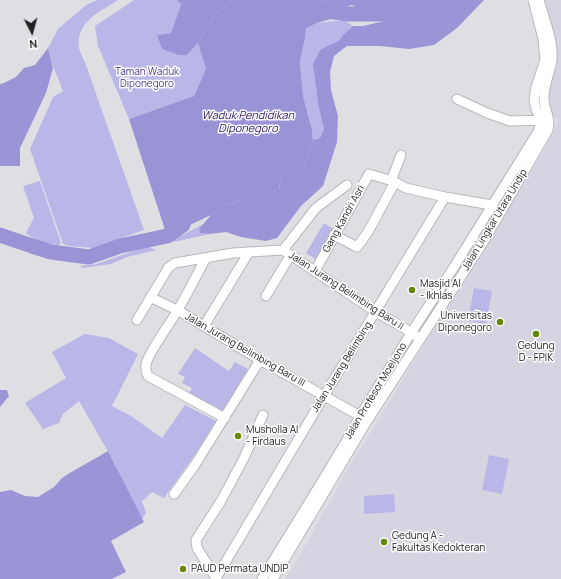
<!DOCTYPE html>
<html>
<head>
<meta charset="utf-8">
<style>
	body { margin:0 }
	#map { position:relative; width:561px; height:579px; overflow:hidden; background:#dfdfe3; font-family:Manrope,sans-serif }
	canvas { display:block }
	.north { position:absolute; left:12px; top:12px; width:40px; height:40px; -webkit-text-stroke:3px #fff; paint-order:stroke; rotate:174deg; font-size:11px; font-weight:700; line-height:16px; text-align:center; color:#212122 }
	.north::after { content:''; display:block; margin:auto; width:14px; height:18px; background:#212122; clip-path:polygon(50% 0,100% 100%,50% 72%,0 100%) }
</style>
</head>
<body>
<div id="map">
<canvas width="561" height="579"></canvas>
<div class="north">N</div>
</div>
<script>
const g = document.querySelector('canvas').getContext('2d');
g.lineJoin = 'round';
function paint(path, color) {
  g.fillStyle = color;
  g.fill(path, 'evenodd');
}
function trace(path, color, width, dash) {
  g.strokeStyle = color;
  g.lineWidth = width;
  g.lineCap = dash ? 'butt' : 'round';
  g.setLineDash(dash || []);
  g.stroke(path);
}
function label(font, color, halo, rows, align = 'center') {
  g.font = font + ' Manrope,sans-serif';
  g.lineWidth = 3;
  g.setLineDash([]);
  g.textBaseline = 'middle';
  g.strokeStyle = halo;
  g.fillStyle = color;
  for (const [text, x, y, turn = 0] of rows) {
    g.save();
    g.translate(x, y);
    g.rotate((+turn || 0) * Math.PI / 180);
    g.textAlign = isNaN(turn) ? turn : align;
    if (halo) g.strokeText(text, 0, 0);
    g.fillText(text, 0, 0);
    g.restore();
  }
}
const built = new Path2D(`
	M 544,0 L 561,0 L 561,579 L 285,579 L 297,561 L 344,475 L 391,399 L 418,354 L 506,213 L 547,145 L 559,120 L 550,113 L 546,107 L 555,47 Z`);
const green = new Path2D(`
	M 97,0 L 118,0 C 100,12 76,21 79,48 C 80,53 84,60 86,65 L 144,230 L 93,248 L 69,246 L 63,244 L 30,149 L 53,97 L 63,91 L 53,66 L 48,48 L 58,29 L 86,5 Z
	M 134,0 L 177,0 L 181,4 L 171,33 L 157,35 L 187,55 L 198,43 L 206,69 L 194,96 L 129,119 L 98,46 L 95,26 Z
	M 344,20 L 353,26 L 343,35 L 340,41 L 321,49 L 316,88 L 324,129 L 320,138 L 313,140 L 312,130 L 303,96 L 300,62 L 305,38 L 306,27 L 317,23 Z
	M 40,181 L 61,243 L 59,245 C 44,243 37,243 26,233 L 34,218 L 23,186 Z
	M 324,223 L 335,230 L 317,260 L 306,253 Z
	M 203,224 L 199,229 L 200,233 L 210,234 L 178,241 L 159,244 L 158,241 L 183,235 Z
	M 147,246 L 156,250 L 127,257 L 111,264 L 83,268 L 80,266 L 97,264 Z
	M 474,288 L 492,291 L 486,324 L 468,321 Z
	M 85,334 L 109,338 L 138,354 L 112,406 L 131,416 L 162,438 L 185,405 L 218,422 L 164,498 L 152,492 L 142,501 L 146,513 L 141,520 L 114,462 L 79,401 L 63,414 L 59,423 L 43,429 L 25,403 L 66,378 L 52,352 Z
	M 195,348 L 229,371 L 235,362 L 248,369 L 225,412 L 219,413 L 188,394 L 192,388 L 182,383 L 185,377 L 178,374 Z
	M 489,455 L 509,459 L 502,494 L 482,490 Z
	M 394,494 L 395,512 L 364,514 L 364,496 Z`);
const forest = new Path2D(`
	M 177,0 L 231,0 L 215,15 L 198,43 L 187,55 L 179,55 L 162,49 L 157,35 L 171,33 L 181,4 Z
	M 321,0 L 435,0 L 427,5 L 415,8 L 389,11 L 360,10 L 352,5 L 338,9 Z
	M 453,0 L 484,0 L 457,28 L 434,45 L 409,49 L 380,46 L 347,46 L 334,56 L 330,72 L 331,90 L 338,116 L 337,142 L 323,186 L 301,206 L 277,238 L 266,241 L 241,237 L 226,232 L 210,234 L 200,233 L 199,229 L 211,215 L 227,204 L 245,199 L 261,199 L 280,188 C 279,180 281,175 286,168 L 303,168 L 313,140 L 320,138 L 324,129 L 318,103 L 313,64 L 321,49 L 339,41 L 343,35 L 353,26 L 363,26 L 389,20 L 424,15 L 451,4 Z
	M 48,48 L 53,68 L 46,93 L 20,148 L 20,166 L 0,166 L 0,84 L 4,83 L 16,77 L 24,68 L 35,65 Z
	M 0,390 L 7,390 L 9,396 L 0,407 Z
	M 108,451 L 144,522 L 111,541 L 126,572 L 112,579 L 0,579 L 0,492 L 11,490 L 25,496 L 38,497 L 54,487 L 62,478 L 68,474 Z`);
const water = new Path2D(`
	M 231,0 L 321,0 L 348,14 L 317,23 L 306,28 L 305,38 L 300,62 L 303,96 L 312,130 L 313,140 L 303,168 L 286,169 C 277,179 282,183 278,194 L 261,199 L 245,199 L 227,204 L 211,215 L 167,236 L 129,119 L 194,96 L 206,69 L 198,43 L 215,15 Z`);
const river = new Path2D(`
	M 328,11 L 348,14 L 392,14 L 422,12 L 446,0
	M 0,235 L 32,246 L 51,252 L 89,257 L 120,246 L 167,236 L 183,225`);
const minor = new Path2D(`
	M 457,99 L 487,113 L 510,121 L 546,120
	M 391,181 L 401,155
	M 334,235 L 357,247 L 368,232 L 395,182
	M 283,250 L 316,208 L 347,185
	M 206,258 C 196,276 187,295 176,313 C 167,328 154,345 147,361 C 145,367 145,371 148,376 L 225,418
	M 315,271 L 369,174 L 386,179 L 395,182 L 406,188 L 445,197
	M 266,296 L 290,256
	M 150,297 L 179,311 L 260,360 L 360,416
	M 137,320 L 167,270 L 169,267 L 175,263 L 233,253 L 283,250 L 376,312 L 406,329 L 416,336
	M 204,326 L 249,252
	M 174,494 L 195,465 L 260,360
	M 216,578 L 197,548 L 196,540 L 221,501 L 244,458 L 263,415
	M 216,579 L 216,578 L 324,396 L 445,197 L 492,205
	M 262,579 L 321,483 L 347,440 L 360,416 L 411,333 L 454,267 L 539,130 L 541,120 L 536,109 L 534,100 L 536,87 L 545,60 L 543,39 L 533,0
	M 273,579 L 367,421 L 484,241 L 548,130 C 551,118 545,112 544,100 C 543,87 550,73 552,60 C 554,43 544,17 539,0`);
const markers = [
	[412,290,4,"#678807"],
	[500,322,4,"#678807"],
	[536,334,4,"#678807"],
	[238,436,4,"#678807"],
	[384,542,4,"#678807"],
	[183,569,4,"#678807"]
];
const parkNames = [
	["Taman Waduk",147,72],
	["Diponegoro",147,84]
];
const streetNames = [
	["Gang Kandri Asri",344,219,-61],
	["Jalan Lingkar Utara Undip",495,220,-59],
	["Jalan Jurang Belimbing Baru II",346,291,33],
	["Jalan Jurang Belimbing Baru III",245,350,30],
	["Jalan Jurang Belimbing",342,367,-58],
	["Jalan Profesor Moeljono",376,391,-59]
];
const poiNames = [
	["Masjid Al",420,284],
	["- Ikhlas",420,296],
	["Universitas",492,316,"right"],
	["Diponegoro",492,328,"right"],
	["Gedung",536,346,"center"],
	["D - FPIK",536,358,"center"],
	["Musholla Al",246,430],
	["- Firdaus",246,442],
	["Gedung A -",392,536],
	["Fakultas Kedokteran",392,548],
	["PAUD Permata UNDIP",191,569]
];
const waterNames = [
	["Waduk Pendidikan",248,116],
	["Diponegoro",248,129]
];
paint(built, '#d5d4e0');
paint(green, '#bab6e7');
paint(forest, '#9b94d6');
paint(water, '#9a93d5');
trace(river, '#9a93d5', 15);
trace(minor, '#b8b8bc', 11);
trace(minor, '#fff', 9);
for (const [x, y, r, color] of markers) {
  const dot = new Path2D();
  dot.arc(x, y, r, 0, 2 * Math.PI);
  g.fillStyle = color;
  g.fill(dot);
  trace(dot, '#fff', 1.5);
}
label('10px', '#4b3c8a', '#fff', parkNames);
label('10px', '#212122', '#fff', streetNames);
label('10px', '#212122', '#fff', poiNames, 'left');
label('italic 11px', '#2e1966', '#fff', waterNames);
</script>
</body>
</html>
